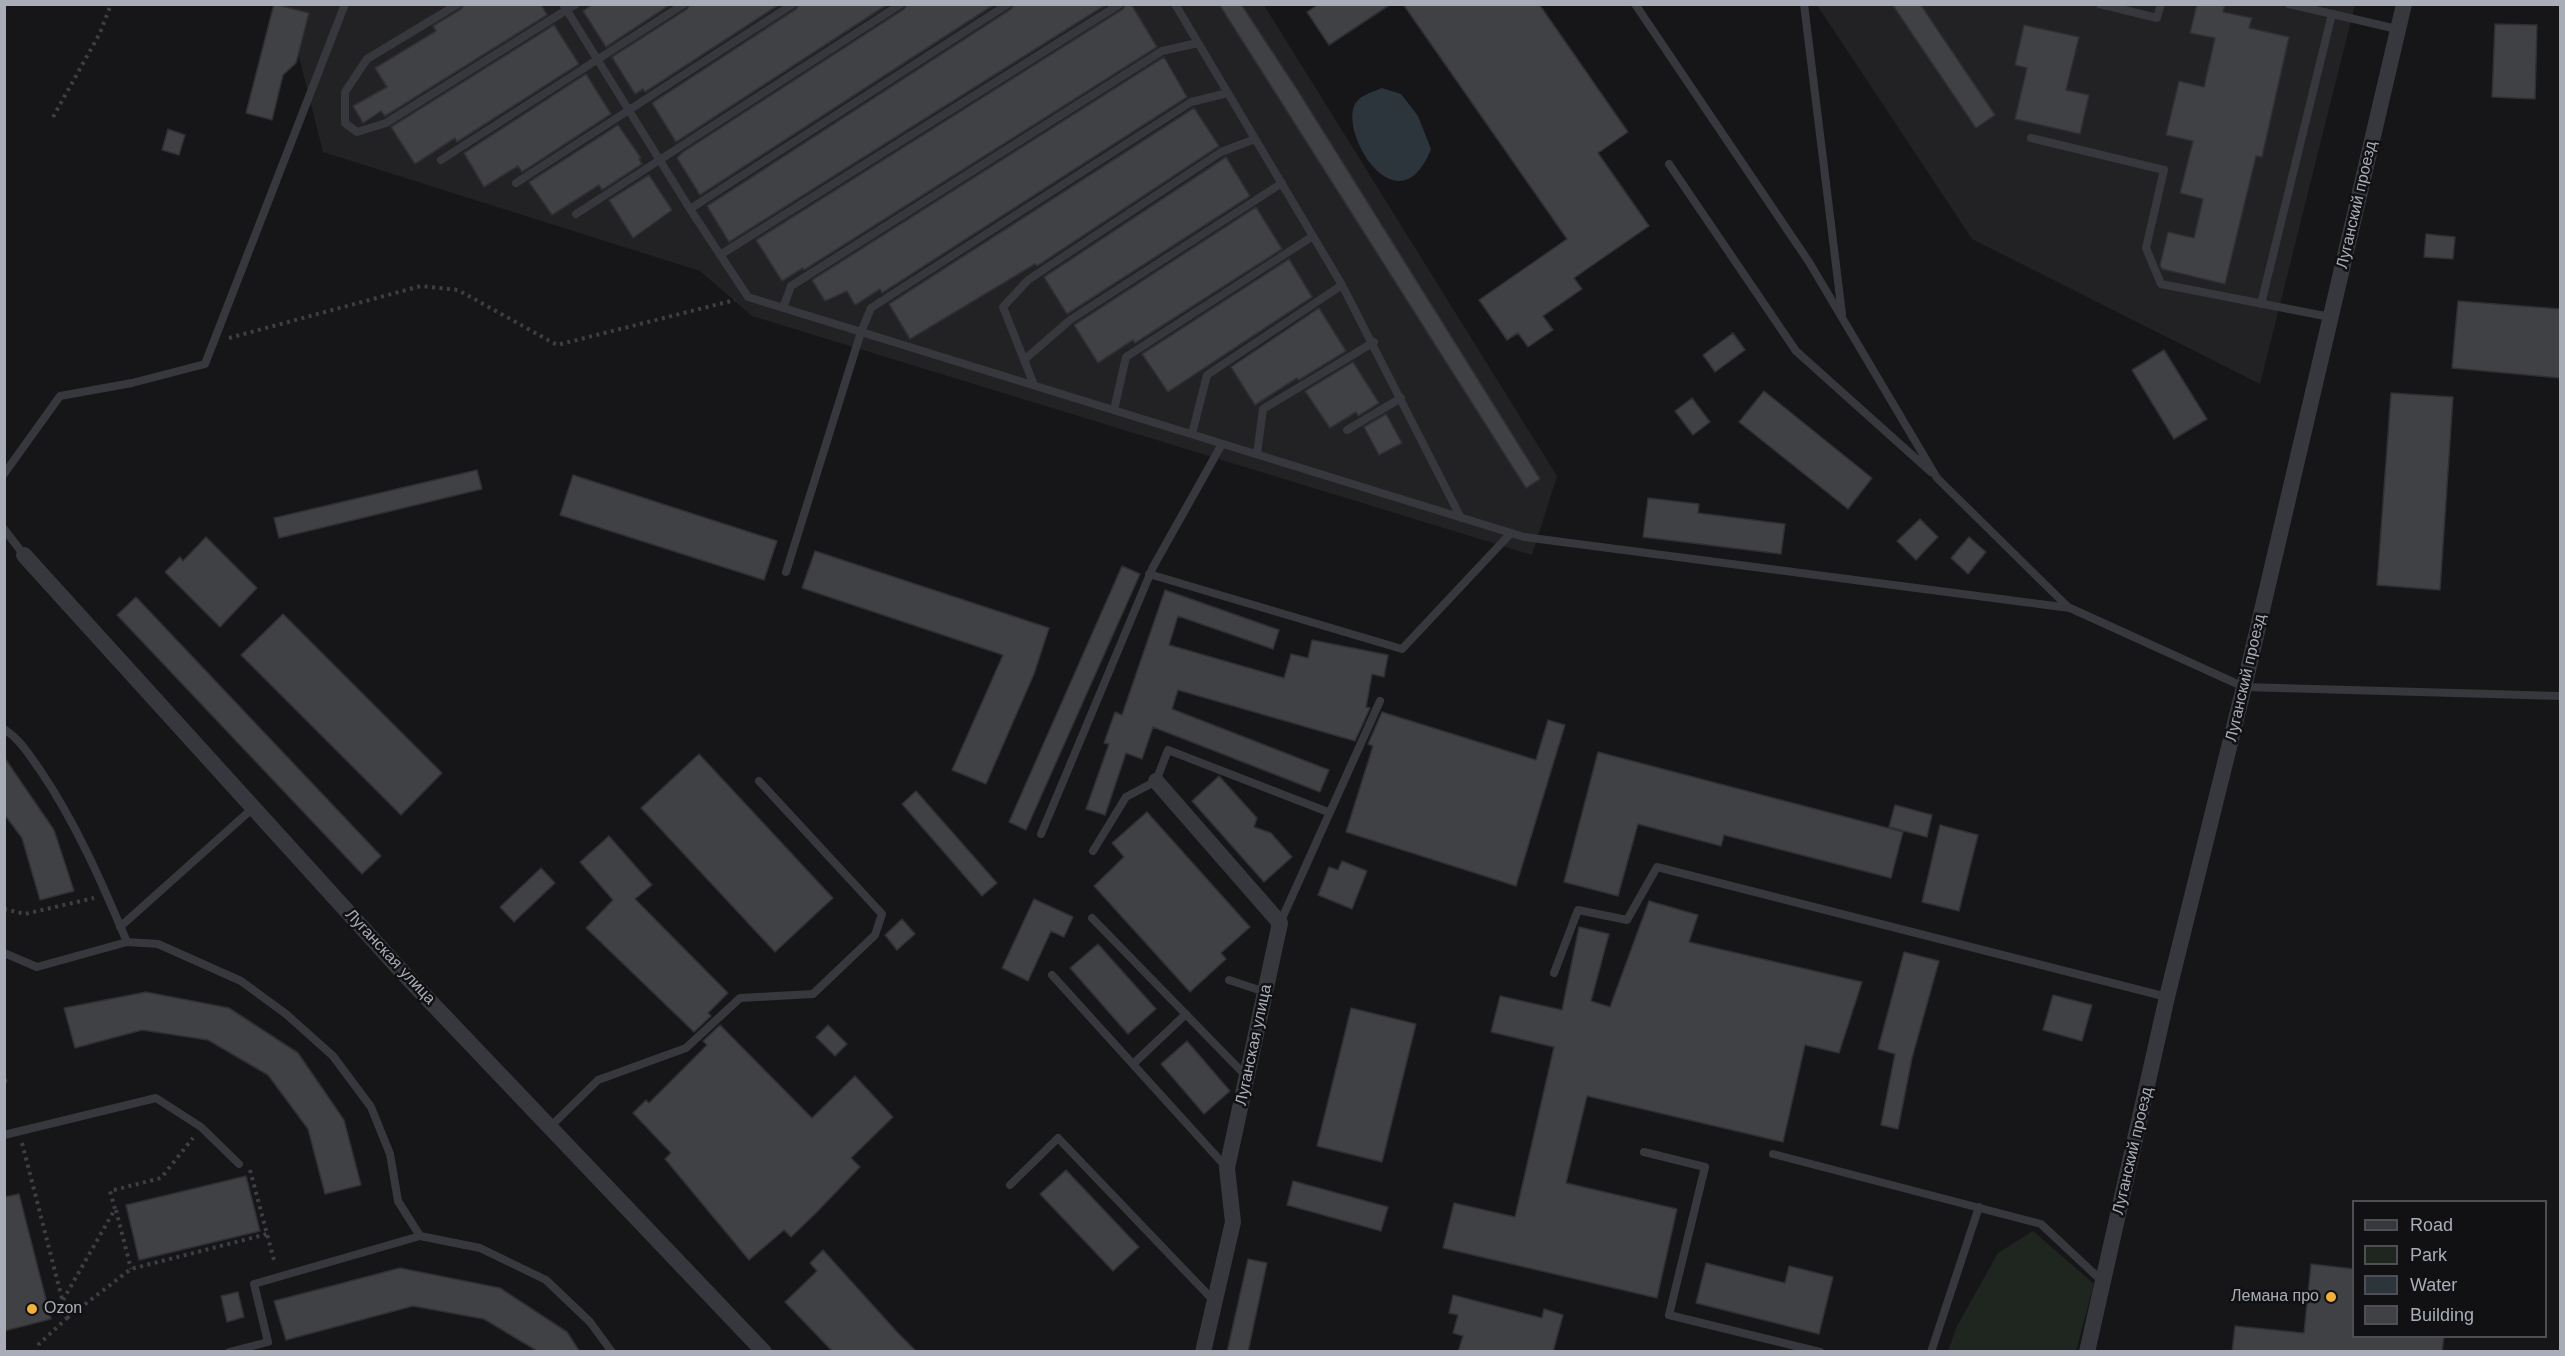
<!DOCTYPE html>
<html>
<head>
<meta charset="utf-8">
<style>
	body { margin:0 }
	#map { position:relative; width:2565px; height:1356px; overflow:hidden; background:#161618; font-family:Helvetica,sans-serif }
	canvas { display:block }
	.frame { position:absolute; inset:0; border:6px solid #a8adb8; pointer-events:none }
	.legend { position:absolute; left:2352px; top:1200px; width:195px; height:138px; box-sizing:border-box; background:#111113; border:2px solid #4d4f55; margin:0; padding:8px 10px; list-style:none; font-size:18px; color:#a8adb8 }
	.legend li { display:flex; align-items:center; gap:12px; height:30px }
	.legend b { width:30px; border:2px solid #4d4f55 }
</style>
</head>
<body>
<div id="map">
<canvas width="2565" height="1356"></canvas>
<div class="frame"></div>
<ul class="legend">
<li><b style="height:8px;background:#37383d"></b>Road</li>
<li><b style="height:16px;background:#1e261f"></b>Park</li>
<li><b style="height:16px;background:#2c353c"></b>Water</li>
<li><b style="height:16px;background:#404145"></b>Building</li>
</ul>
</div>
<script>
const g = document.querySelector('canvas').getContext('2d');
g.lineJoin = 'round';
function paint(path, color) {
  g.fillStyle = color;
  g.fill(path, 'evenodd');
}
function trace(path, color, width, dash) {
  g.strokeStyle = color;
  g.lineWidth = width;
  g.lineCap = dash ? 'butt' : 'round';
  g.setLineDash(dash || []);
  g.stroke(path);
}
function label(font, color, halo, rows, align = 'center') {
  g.font = font + ' Helvetica,sans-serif';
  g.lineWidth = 5;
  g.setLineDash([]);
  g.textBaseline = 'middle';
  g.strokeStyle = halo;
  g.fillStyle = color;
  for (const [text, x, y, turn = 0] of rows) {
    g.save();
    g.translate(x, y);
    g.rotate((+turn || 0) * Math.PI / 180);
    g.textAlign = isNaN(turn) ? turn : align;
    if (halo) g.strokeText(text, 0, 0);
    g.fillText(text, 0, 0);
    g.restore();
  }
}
const built = new Path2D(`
	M 286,5 L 1264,5 L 1557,476 L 1532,555 L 752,316 L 700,271 L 323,152 Z
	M 1817,5 L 2355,5 L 2260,384 L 1972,239 Z`);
const green = new Path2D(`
	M 2033,1231 L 2094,1284 L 2076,1351 L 1948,1351 L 1957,1326 L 1998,1253 Z`);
const water = new Path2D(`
	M 1382,88 L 1401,94 L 1418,116 L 1431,149 C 1399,230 1339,135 1355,104 C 1360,95 1373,92 1382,88 Z`);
const building = new Path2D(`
	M 274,4 L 309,13 L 296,63 L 283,75 L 272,120 L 246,113 Z
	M 464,4 L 541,4 L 547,15 L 385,116 L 381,111 L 363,123 L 353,106 L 387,87 L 375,68 L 436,31 L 433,26 L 461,9 Z
	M 593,4 L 671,4 L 606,47 L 583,11 Z
	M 690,4 L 780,4 L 645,92 L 643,89 L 635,94 L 612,57 L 687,9 Z
	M 799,4 L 888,4 L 676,142 L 652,103 L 796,9 Z
	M 907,4 L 995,4 L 700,195 L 677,158 L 683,152 L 904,9 Z
	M 1014,4 L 1107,4 L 729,242 L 707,206 L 1011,9 Z
	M 1126,4 L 1131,4 L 1157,47 L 804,270 L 803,268 L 782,281 L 756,240 L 1123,9 Z
	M 1219,4 L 1241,4 L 1300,94 L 1540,479 L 1526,488 Z
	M 1319,4 L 1391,4 L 1329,45 L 1307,12 Z
	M 1403,4 L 1539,4 L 1628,132 L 1598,153 L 1649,226 L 1574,278 L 1582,289 L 1543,316 L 1553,330 L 1528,347 L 1518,333 L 1507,340 L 1479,300 L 1567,239 Z
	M 1892,4 L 1920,4 L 1995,115 L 1976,128 Z
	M 2197,4 L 2225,4 L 2223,12 L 2252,18 L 2249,28 L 2289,37 L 2262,157 L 2256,156 L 2225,284 L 2162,269 L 2160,265 L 2168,232 L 2194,238 L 2203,199 L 2180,193 L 2193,141 L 2166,135 L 2179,81 L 2204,87 L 2215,38 L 2190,33 Z
	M 2495,24 L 2537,25 L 2535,99 L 2492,97 Z
	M 554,25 L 579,64 L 457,142 L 455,138 L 415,164 L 391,127 Z
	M 2024,25 L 2079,37 L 2066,90 L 2089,95 L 2080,134 L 2015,119 L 2027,68 L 2015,65 Z
	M 1164,57 L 1187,97 L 882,293 L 880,289 L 855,305 L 847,291 L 825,301 L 812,280 Z
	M 586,74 L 611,114 L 522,172 L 518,166 L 484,187 L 464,153 Z
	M 1194,108 L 1219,146 L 1037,266 L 1035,264 L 910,339 L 889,304 Z
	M 618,125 L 641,158 L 639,159 L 642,164 L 602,190 L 599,185 L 552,215 L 529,182 Z
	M 168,129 L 185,135 L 179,155 L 162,150 Z
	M 1226,157 L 1250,196 L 1067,314 L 1044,277 Z
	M 649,175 L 672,210 L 633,238 L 609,200 Z
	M 1256,207 L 1282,249 L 1135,343 L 1133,340 L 1098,363 L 1074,325 Z
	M 2426,234 L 2455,237 L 2453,259 L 2424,257 Z
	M 1289,259 L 1312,297 L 1168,392 L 1142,354 Z
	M 2458,301 L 2560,309 L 2560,378 L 2452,368 Z
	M 1319,308 L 1346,351 L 1299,380 L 1297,378 L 1255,405 L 1231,367 Z
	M 1733,333 L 1745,350 L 1715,372 L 1703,355 Z
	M 2164,350 L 2207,419 L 2174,439 L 2132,370 Z
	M 1353,362 L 1379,403 L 1358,416 L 1356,412 L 1330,428 L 1305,391 Z
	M 1764,391 L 1872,478 L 1848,509 L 1739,422 Z
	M 2391,393 L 2453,397 L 2440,590 L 2377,585 Z
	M 1692,398 L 1710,422 L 1693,435 L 1675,411 Z
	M 1386,414 L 1402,443 L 1379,455 L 1364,427 Z
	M 477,470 L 482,489 L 279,538 L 274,518 Z
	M 573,475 L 777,541 L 764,580 L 560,515 Z
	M 1648,498 L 1699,504 L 1698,513 L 1785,524 L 1781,554 L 1643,537 Z
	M 1920,519 L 1938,537 L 1916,560 L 1897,541 Z
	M 206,537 L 257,588 L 220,627 L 165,572 L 180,557 L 183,561 Z
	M 1969,537 L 1986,552 L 1968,574 L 1951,558 Z
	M 815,551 L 1049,628 L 1034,674 L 986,784 L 952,770 L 1003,655 L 802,588 Z
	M 1122,566 L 1140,574 L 1026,830 L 1009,822 Z
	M 1165,590 L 1279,630 L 1273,649 L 1178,616 L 1169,645 L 1284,678 L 1291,654 L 1308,658 L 1312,640 L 1388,655 L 1384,677 L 1372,674 L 1366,707 L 1370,708 L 1355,741 L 1178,690 L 1172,709 L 1329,770 L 1320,792 L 1153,727 L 1142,759 L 1126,753 L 1105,815 L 1086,809 L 1109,744 L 1104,743 L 1115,712 L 1122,715 Z
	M 136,597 L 381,856 L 362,874 L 117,615 Z
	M 283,614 L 442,773 L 401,815 L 241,655 Z
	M 1382,712 L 1536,760 L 1548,720 L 1565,725 L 1516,886 L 1346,832 L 1373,746 L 1368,744 Z
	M 1598,752 L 1903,832 L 1891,878 L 1724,835 L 1721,846 L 1638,824 L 1618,896 L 1564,882 Z
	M 699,754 L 833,898 L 775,952 L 641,808 Z
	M 4,757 L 54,830 L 74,891 L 40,900 L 22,838 L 4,814 Z
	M 1219,776 L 1257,818 L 1254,827 L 1271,833 L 1292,857 L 1264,882 L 1192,801 Z
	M 916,791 L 997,883 L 982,896 L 902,804 Z
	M 1895,805 L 1932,815 L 1927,837 L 1889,827 Z
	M 1147,812 L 1250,927 L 1221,953 L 1226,959 L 1190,992 L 1094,886 L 1124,857 L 1112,843 Z
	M 1940,825 L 1978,835 L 1959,911 L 1922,902 Z
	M 609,836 L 652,885 L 635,899 L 728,993 L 708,1013 L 711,1016 L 694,1032 L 586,928 L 613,900 L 580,862 Z
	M 1342,861 L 1367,871 L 1352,909 L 1318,895 L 1329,867 L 1338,870 Z
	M 541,868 L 555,883 L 514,922 L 500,907 Z
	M 1034,899 L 1073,917 L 1064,937 L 1051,931 L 1028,981 L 1002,968 Z
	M 1649,901 L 1698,915 L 1689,942 L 1862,982 L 1839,1053 L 1805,1045 L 1783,1142 L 1587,1096 L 1566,1183 L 1677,1209 L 1657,1298 L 1443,1248 L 1454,1203 L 1515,1217 L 1554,1047 L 1491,1032 L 1500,996 L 1562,1010 L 1579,927 L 1609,934 L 1591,1001 L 1610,1007 Z
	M 902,919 L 915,934 L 897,950 L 885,935 Z
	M 1098,944 L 1156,1009 L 1128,1034 L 1070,968 Z
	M 1904,952 L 1939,961 L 1912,1058 L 1898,1129 L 1881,1125 L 1895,1054 L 1878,1049 Z
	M 146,992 L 229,1008 L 298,1053 L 344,1120 L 361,1185 L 325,1194 L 308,1129 L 268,1075 L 208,1040 L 142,1030 L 75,1048 L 64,1008 Z
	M 2053,995 L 2092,1005 L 2082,1041 L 2043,1030 Z
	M 1351,1008 L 1416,1024 L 1382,1162 L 1317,1146 Z
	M 720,1025 L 812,1118 L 855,1076 L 893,1117 L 851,1158 L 860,1167 L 817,1212 L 791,1237 L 784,1230 L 749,1260 L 665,1159 L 671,1153 L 633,1113 L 646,1100 L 649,1103 L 707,1045 L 703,1041 Z
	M 828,1025 L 847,1044 L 835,1056 L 816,1037 Z
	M 1187,1041 L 1230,1091 L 1204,1114 L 1161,1064 Z
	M 1066,1170 L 1139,1247 L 1113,1271 L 1040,1194 Z
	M 246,1176 L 260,1231 L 139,1260 L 126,1205 Z
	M 1293,1181 L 1388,1207 L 1381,1231 L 1287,1205 Z
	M 19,1194 L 51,1319 L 4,1331 L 4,1197 Z
	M 823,1250 L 898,1333 L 917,1352 L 833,1352 L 785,1302 L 817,1271 L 810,1263 Z
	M 1248,1259 L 1267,1263 L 1248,1352 L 1227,1352 Z
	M 1706,1263 L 1785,1283 L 1789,1266 L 1833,1277 L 1819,1334 L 1696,1303 Z
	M 2311,1264 L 2354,1269 L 2354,1336 L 2444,1336 L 2442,1352 L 2232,1352 L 2235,1326 L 2304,1333 Z
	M 400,1268 L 500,1288 L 567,1332 L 580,1352 L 539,1352 L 484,1319 L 413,1306 L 286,1340 L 274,1301 Z
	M 238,1292 L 244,1317 L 227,1322 L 221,1296 Z
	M 1453,1295 L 1542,1318 L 1544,1309 L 1563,1315 L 1553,1352 L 1458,1352 L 1463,1336 L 1453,1333 L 1458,1315 L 1449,1313 Z`);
const path = new Path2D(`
	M 53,117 L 100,33 L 111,4
	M 229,338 L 421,286 L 458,290 L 557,345 L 735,300
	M 4,909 L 25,914 L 94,898
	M 4,1081 L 11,1079
	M 22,1143 L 67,1318 L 39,1344 L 38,1352
	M 250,1170 L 275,1264
	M 116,1210 L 131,1269
	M 63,1300 L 115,1209 L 110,1191 L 161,1178 L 193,1138
	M 67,1318 L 131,1269 L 267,1234`);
const lane = new Path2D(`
	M 458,4 L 367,59 L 345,92 L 345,123 L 357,132 L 386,123 L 576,4
	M 563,4 L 690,209 L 748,297 L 1524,537 L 2070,608 L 2244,687 L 2560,696
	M 1175,4 L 1342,285 L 1461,518
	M 1635,4 L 1809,262 L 1937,478 L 2069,608
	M 1804,4 L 1842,314
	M 2100,4 L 2157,18 L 2161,4
	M 2289,4 L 2397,29
	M 2031,138 L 2164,170 L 2146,248 L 2161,284 L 2330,317
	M 441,160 L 684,4
	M 1669,164 L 1796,351 L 1931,472
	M 516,183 L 793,4
	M 690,209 L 1008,4
	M 576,214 L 901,4
	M 720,255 L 1120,4
	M 2261,304 L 2332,14
	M 783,308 L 791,286 L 1162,51 L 1198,43
	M 1024,360 L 1070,320 L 1282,183
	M 1034,385 L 1003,307 L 1028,280 L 1221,152 L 1255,139
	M 1114,410 L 1126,357 L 1313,236
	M 1347,430 L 1401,398
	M 1192,434 L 1207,375 L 1342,285
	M 1257,454 L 1263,409 L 1374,342
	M 4,474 L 60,396 L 132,383 L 205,364 L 345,4
	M 4,529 L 24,555
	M 786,572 L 861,332 L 871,308 L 1191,102 L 1228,93
	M 1149,574 L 1402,649 L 1511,533
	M 4,729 C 21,740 29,755 40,770 C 76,823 102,883 127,942 L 158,944 L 241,981 L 286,1014 L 333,1056 L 371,1107 L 390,1154 L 398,1201 L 420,1236 L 480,1248 L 546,1280 L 590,1322 L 612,1352
	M 1041,834 L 1153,567 L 1222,444
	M 1093,851 L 1126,797 L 1156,781 L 1168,750 L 1328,812
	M 1092,918 L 1246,1076
	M 1280,923 L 1380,701
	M 120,927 L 253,808
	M 4,953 L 37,967 L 127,942
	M 1554,973 L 1578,910 L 1627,920 L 1657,867 L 2167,997
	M 1052,975 L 1227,1168
	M 1229,980 L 1265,992
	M 1133,1064 L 1186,1014
	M 550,1127 L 598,1080 L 686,1048 L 740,998 L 813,994 L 875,935 L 882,914 L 759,781
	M 4,1135 L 156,1098 L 201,1127 L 239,1164
	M 1644,1152 L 1705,1167 L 1669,1315 L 1820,1352
	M 1773,1154 L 2041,1224 L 2103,1282
	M 1010,1185 L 1058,1138 L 1214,1301
	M 229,1352 L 268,1342 L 254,1284 L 420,1236
	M 1931,1352 L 1979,1207`);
const street = new Path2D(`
	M 24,555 L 405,975 L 764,1352
	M 1156,781 L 1280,923 L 1227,1168 L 1233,1222 L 1203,1352
	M 2087,1352 L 2167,997 L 2244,687 L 2404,4`);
const markers = [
	[2331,1297,6,"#f2b134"],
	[32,1309,6,"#f2b134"]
];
const streetNames = [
	["Луганский проезд",2357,205,-77],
	["Луганский проезд",2246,678,-77],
	["Луганская улица",390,957,47],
	["Луганская улица",1254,1045,-78],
	["Луганский проезд",2133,1151,-77]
];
const poiNames = [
	["Лемана про",2319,1297],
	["Ozon",44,1309,"left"]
];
paint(built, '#222225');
paint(green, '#1e261f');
paint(water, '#2c353c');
paint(building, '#404145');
trace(building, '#303034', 1.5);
trace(path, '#3d3f44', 4, [3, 4.5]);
trace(lane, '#37383d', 8);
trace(street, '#37383d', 16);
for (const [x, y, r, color] of markers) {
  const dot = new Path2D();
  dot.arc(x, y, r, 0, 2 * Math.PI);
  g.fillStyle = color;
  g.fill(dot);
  trace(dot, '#111113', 2);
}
label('16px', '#a8adb8', '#111113', streetNames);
label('16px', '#a8adb8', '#111113', poiNames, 'right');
</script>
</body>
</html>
